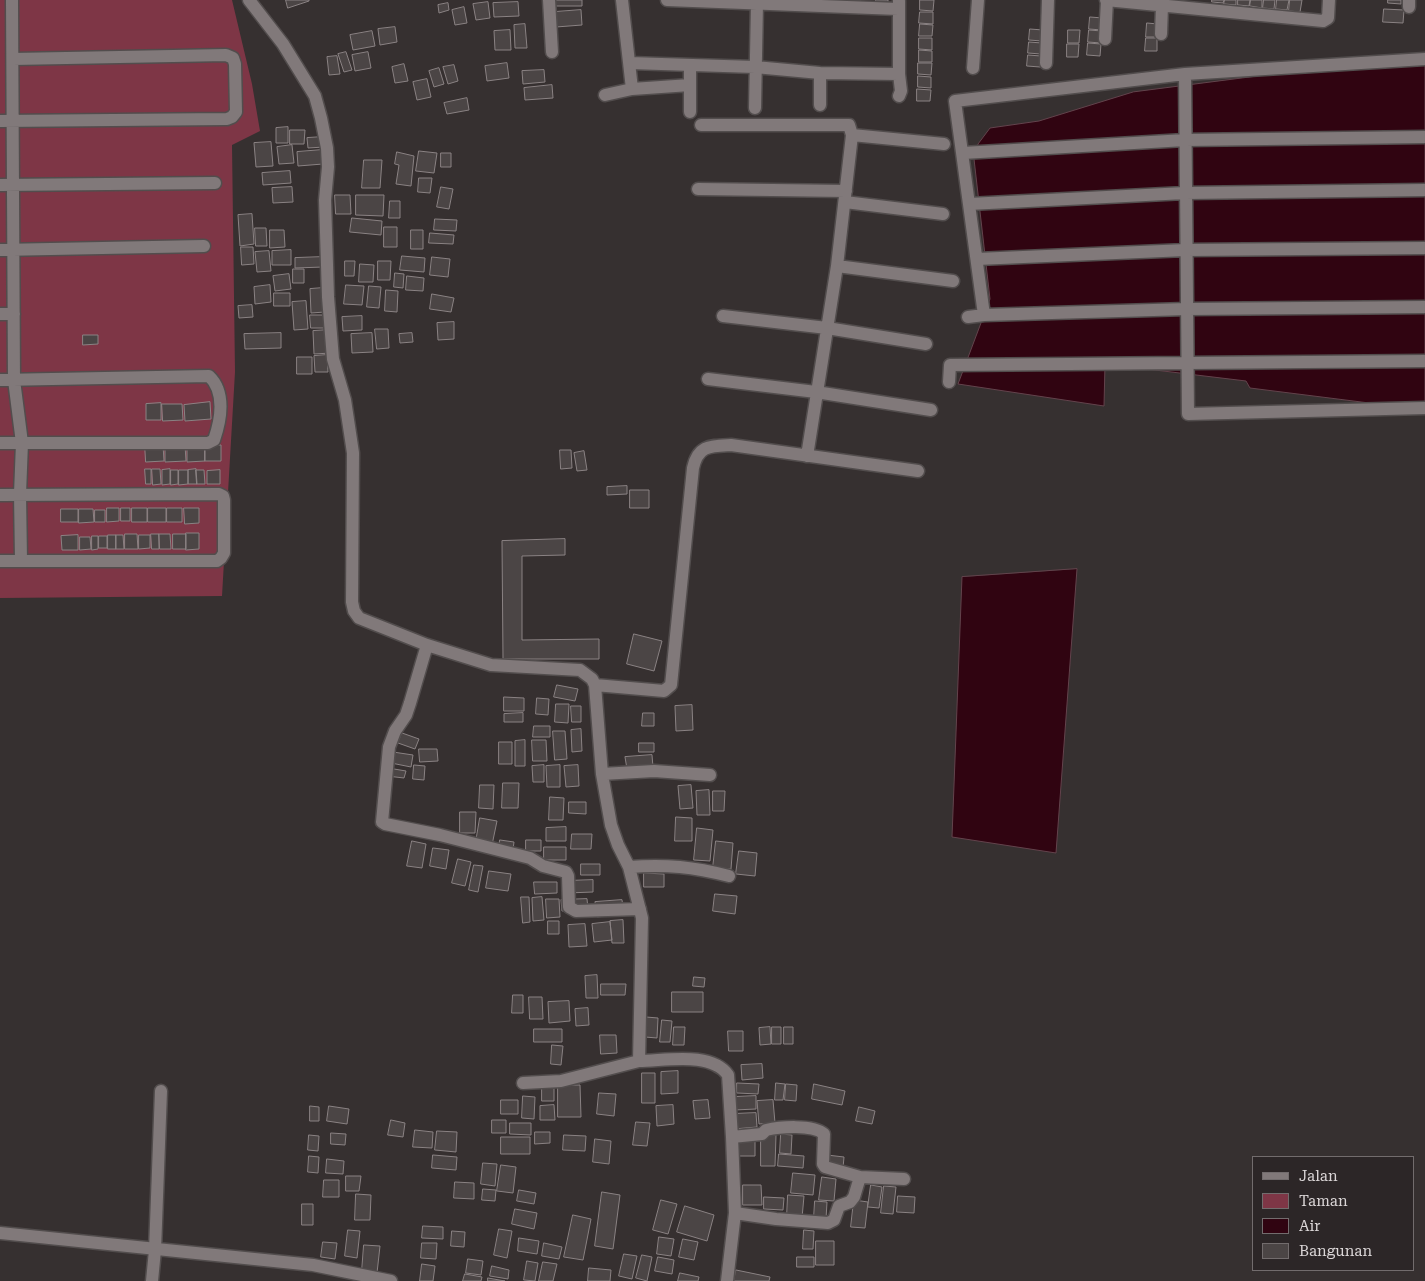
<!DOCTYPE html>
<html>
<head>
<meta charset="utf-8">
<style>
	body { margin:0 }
	#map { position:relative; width:1425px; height:1281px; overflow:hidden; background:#363030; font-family:"Roboto Serif",serif }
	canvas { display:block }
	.legend { position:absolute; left:1252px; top:1156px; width:162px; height:115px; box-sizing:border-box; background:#2c2627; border:1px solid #726c6d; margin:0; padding:6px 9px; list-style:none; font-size:15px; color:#dbd6d7 }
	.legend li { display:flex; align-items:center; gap:10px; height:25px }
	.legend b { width:25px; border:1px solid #726c6d }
</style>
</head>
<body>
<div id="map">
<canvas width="1425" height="1281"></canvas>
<ul class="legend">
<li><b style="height:6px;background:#81797a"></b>Jalan</li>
<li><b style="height:14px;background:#7e3646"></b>Taman</li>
<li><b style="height:14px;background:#300411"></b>Air</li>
<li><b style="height:14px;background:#4b4545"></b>Bangunan</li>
</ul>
</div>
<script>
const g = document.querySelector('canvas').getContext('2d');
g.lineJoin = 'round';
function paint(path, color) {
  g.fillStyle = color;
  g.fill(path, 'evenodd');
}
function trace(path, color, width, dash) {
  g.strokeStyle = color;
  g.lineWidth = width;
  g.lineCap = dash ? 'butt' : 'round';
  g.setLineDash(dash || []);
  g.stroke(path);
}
const green = new Path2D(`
	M 0,0 L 232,0 L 252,84 L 260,131 L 232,145 L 235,372 L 222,596 L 0,598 Z`);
const water = new Path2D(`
	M 1407,57 L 1425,64 L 1425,410 L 1250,388 L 1246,381 L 1105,364 L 1104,406 L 958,384 L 990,299 L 974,159 L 978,144 L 990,128 L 1039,121 L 1133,92 Z
	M 1077,569 L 1056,853 L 952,837 L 962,577 Z`);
const building = new Path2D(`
	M 286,0 L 309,0 L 309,1 L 288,8 Z
	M 552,0 L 582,0 L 582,6 L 552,6 Z
	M 876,0 L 888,0 L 888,7 L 876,7 Z
	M 920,0 L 934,0 L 933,11 L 920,10 Z
	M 1212,0 L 1224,0 L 1223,3 L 1212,2 Z
	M 1225,0 L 1236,0 L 1236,5 L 1224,4 Z
	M 1238,0 L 1250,0 L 1249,6 L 1238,5 Z
	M 1251,0 L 1262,0 L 1262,8 L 1250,6 Z
	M 1264,0 L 1275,0 L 1274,9 L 1263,8 Z
	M 1277,0 L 1289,0 L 1287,10 L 1276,9 Z
	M 1290,0 L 1302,0 L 1300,12 L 1289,11 Z
	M 1388,0 L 1401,0 L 1401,4 L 1388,3 Z
	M 488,2 L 490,18 L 476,20 L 473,4 Z
	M 518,2 L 519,16 L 494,17 L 493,3 Z
	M 448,3 L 449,10 L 439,13 L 438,5 Z
	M 464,7 L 467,23 L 455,25 L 452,10 Z
	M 1384,9 L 1404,10 L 1403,23 L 1383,22 Z
	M 581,10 L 582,25 L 556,27 L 555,12 Z
	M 920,12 L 933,12 L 933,24 L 919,23 Z
	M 1090,17 L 1103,18 L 1102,30 L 1089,29 Z
	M 1147,23 L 1158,24 L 1158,37 L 1146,37 Z
	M 525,24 L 527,48 L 515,48 L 514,25 Z
	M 920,24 L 933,25 L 932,36 L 919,36 Z
	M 395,27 L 397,42 L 380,45 L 378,29 Z
	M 1030,29 L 1043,30 L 1042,41 L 1029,40 Z
	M 510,30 L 511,50 L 495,50 L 494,31 Z
	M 1068,30 L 1080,30 L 1079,43 L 1068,43 Z
	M 1089,30 L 1102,31 L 1101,43 L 1088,42 Z
	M 372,31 L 375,46 L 353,50 L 350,35 Z
	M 919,38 L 932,38 L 932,50 L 919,49 Z
	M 1146,38 L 1157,38 L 1157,51 L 1145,51 Z
	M 1029,42 L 1042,43 L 1041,54 L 1028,53 Z
	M 1088,43 L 1101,44 L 1100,56 L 1087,55 Z
	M 1067,44 L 1079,44 L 1078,57 L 1067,57 Z
	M 919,50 L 932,51 L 932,62 L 919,62 Z
	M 346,52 L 352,70 L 344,72 L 338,54 Z
	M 368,52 L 371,68 L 355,71 L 352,55 Z
	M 1028,55 L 1041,56 L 1040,67 L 1027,66 Z
	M 337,56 L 340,74 L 329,75 L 327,57 Z
	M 507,63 L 509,78 L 487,81 L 485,66 Z
	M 918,63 L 932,63 L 931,75 L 918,74 Z
	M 404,64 L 408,81 L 395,83 L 392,67 Z
	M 454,65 L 458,81 L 448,84 L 443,67 Z
	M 439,68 L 444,84 L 434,87 L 429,71 Z
	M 544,70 L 545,82 L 523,84 L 522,71 Z
	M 918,76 L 931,77 L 931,88 L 918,87 Z
	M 427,79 L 431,97 L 417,100 L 413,82 Z
	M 552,85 L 553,98 L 525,100 L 524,88 Z
	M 917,89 L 931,90 L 930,101 L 917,101 Z
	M 467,98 L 469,110 L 447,114 L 444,103 Z
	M 288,127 L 288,143 L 276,143 L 276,128 Z
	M 290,130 L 305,130 L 304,144 L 290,144 Z
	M 323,137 L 324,147 L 308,148 L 307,138 Z
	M 271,142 L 273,166 L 256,167 L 254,143 Z
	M 292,145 L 294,163 L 279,164 L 277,147 Z
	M 322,150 L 323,164 L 298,166 L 297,152 Z
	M 419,151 L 437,153 L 434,173 L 416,171 Z
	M 397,152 L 414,156 L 411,186 L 396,184 L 399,165 L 395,164 Z
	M 441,153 L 451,153 L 451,167 L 441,167 Z
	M 364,160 L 382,160 L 380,188 L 362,188 Z
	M 290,171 L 291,183 L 263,185 L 262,173 Z
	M 419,178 L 432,178 L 430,193 L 418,192 Z
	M 292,187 L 293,202 L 273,203 L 272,188 Z
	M 441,187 L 453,189 L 449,209 L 437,207 Z
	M 335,195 L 350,195 L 351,214 L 336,214 Z
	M 356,195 L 384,195 L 383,216 L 356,215 Z
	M 390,201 L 400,201 L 400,218 L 389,218 Z
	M 252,214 L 254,244 L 240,246 L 238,215 Z
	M 352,218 L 382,221 L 381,235 L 350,232 Z
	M 435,219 L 457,220 L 456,231 L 434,230 Z
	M 384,227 L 397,227 L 397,247 L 384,247 Z
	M 255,228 L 266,228 L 267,246 L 256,246 Z
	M 270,230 L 284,230 L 285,247 L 270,248 Z
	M 411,230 L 423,230 L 423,249 L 411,249 Z
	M 430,233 L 454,235 L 453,244 L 429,243 Z
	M 241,247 L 253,247 L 254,264 L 242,265 Z
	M 291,250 L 291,265 L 272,265 L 272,251 Z
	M 269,251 L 271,271 L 257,272 L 255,252 Z
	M 402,256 L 425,258 L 424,272 L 400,270 Z
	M 323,257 L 323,267 L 295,268 L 295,258 Z
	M 432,257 L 450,259 L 448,277 L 430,275 Z
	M 345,261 L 355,261 L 354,276 L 345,276 Z
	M 378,261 L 391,261 L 390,280 L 378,280 Z
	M 360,264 L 374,265 L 373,282 L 359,282 Z
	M 293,269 L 304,269 L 304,283 L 293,283 Z
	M 395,273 L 404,274 L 403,288 L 394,287 Z
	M 289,274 L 291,289 L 275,291 L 273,276 Z
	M 407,276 L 424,278 L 423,291 L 406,290 Z
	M 270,285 L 271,302 L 255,304 L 254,287 Z
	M 346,285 L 364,286 L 362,305 L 344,304 Z
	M 369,286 L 381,287 L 379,308 L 367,307 Z
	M 323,288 L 325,312 L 311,313 L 310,289 Z
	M 386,290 L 398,291 L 397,312 L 385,311 Z
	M 274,293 L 290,293 L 290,306 L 274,306 Z
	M 432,294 L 454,298 L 451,312 L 430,309 Z
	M 306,301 L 308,329 L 294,330 L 292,302 Z
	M 252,305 L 253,317 L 239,318 L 238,306 Z
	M 310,315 L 325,315 L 325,328 L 311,328 Z
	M 362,316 L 362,330 L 343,331 L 342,317 Z
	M 454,322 L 454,339 L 438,340 L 437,323 Z
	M 375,329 L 388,329 L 389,348 L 377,349 Z
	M 329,330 L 331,353 L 314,354 L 313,331 Z
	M 281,333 L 281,348 L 245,349 L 244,334 Z
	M 372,333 L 373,352 L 352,353 L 351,334 Z
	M 412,333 L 413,342 L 400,343 L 399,334 Z
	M 83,335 L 98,335 L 98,344 L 83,345 Z
	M 327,355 L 328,372 L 315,372 L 314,356 Z
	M 297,357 L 312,357 L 312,374 L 297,374 Z
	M 210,402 L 211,419 L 185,421 L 184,405 Z
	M 161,403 L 161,420 L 146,420 L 146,404 Z
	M 162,404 L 182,404 L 183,420 L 163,421 Z
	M 145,445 L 163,445 L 164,461 L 146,462 Z
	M 185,445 L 186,461 L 165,462 L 165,446 Z
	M 205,445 L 205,461 L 187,462 L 187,446 Z
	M 205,445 L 221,445 L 221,461 L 205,461 Z
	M 560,450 L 571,450 L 572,468 L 561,469 Z
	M 584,451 L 587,470 L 577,471 L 574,453 Z
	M 145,469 L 151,469 L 151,484 L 146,484 Z
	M 152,469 L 160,469 L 161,484 L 153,485 Z
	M 170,469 L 170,484 L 162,485 L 162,470 Z
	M 196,469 L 197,484 L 188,484 L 188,470 Z
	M 171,470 L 178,470 L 178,484 L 171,485 Z
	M 179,470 L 188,470 L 188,484 L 179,485 Z
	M 196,470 L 204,470 L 205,484 L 197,484 Z
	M 220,470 L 220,484 L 207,484 L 207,471 Z
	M 627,486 L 627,494 L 607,495 L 607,487 Z
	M 630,490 L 649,490 L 649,508 L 630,508 Z
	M 107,508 L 119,508 L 119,521 L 107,522 Z
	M 121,508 L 130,508 L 130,521 L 121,521 Z
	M 132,508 L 147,508 L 147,522 L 132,522 Z
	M 148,508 L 166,508 L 166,522 L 148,522 Z
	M 167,508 L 182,508 L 182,522 L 167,522 Z
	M 184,508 L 199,508 L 199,523 L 185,524 Z
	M 61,509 L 78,509 L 78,522 L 61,522 Z
	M 79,509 L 93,509 L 94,522 L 79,523 Z
	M 95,510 L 105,510 L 105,522 L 95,522 Z
	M 186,533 L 199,533 L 199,549 L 186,550 Z
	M 125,534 L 137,534 L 138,549 L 125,549 Z
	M 151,534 L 159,534 L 159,549 L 152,549 Z
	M 159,534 L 170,534 L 171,549 L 160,549 Z
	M 173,534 L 186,534 L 186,549 L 173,549 Z
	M 78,535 L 78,550 L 62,550 L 61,536 Z
	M 108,535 L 116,535 L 116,549 L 108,549 Z
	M 116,535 L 123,535 L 124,549 L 116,549 Z
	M 139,535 L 150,535 L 150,548 L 139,549 Z
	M 92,536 L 98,536 L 98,549 L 92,550 Z
	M 99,536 L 107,536 L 107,548 L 99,548 Z
	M 80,537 L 90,537 L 91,549 L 80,550 Z
	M 565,539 L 565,555 L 522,556 L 522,640 L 599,639 L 599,659 L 503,659 L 502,541 Z
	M 634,634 L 662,641 L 654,671 L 627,664 Z
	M 557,685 L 578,689 L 575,701 L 554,697 Z
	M 504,697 L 524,698 L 524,711 L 504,711 Z
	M 537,698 L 549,699 L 548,715 L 536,714 Z
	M 556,704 L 569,704 L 568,723 L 555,722 Z
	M 692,705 L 693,730 L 676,731 L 675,706 Z
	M 571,706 L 581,706 L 581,722 L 572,722 Z
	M 523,713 L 523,722 L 504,722 L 504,714 Z
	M 643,713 L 654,713 L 654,726 L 642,726 Z
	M 534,726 L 550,726 L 550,737 L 533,737 Z
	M 581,729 L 582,751 L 572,752 L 571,730 Z
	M 553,731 L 565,731 L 567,759 L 555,760 Z
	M 402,733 L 419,739 L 415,749 L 398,743 Z
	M 525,740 L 525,766 L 515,766 L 515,741 Z
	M 532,740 L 546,740 L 547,761 L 533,761 Z
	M 499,742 L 512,742 L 512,764 L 499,764 Z
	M 639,743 L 654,743 L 654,752 L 639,752 Z
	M 419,749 L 437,749 L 438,761 L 420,762 Z
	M 393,752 L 413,755 L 411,767 L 391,763 Z
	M 652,755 L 653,767 L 627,769 L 625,757 Z
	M 414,765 L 425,766 L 424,780 L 413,779 Z
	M 544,765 L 544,782 L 533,782 L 532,766 Z
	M 560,765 L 560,787 L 547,787 L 546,766 Z
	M 578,765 L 579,786 L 566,787 L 564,766 Z
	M 388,768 L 406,771 L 404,778 L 387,776 Z
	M 503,783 L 519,783 L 518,808 L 502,808 Z
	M 480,785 L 494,785 L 493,809 L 479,808 Z
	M 691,785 L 693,808 L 680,809 L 678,786 Z
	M 709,790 L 710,815 L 697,815 L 696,791 Z
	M 713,791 L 725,791 L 724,811 L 713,811 Z
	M 550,797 L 564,798 L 563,820 L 549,820 Z
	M 569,802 L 586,802 L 586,814 L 569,813 Z
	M 460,812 L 476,812 L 475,833 L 460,833 Z
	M 676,817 L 692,818 L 692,841 L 675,841 Z
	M 480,818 L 497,821 L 492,845 L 476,842 Z
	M 566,827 L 566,841 L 546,841 L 546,828 Z
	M 697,828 L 713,830 L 710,861 L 694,860 Z
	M 572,834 L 592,834 L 591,849 L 571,849 Z
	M 500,840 L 514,842 L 512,857 L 498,855 Z
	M 526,840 L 541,840 L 541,851 L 526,851 Z
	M 412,841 L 426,844 L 422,868 L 407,866 Z
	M 716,841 L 733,843 L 731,869 L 713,868 Z
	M 544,847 L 566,847 L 566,860 L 544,860 Z
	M 433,848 L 449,850 L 446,869 L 430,866 Z
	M 739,851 L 757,853 L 755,876 L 736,874 Z
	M 458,859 L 471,862 L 465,886 L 452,883 Z
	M 581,864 L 600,864 L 600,875 L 581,875 Z
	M 474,865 L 483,866 L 478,892 L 469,890 Z
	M 489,871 L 511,874 L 508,891 L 486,888 Z
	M 644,873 L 664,874 L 664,887 L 644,887 Z
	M 593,880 L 593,892 L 567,893 L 567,881 Z
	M 534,882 L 557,882 L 557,893 L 535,894 Z
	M 715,894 L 737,896 L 735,914 L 713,911 Z
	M 521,897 L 529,897 L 530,922 L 523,923 Z
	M 542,897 L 544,920 L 533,921 L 532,898 Z
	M 546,899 L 559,899 L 560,917 L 547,918 Z
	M 587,899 L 588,909 L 562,911 L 561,900 Z
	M 622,900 L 624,914 L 597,917 L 595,902 Z
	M 623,920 L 624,943 L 612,943 L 610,921 Z
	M 548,921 L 559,921 L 559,934 L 548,934 Z
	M 610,922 L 612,940 L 594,942 L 592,924 Z
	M 585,924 L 587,946 L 569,947 L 568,925 Z
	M 597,975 L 598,998 L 586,998 L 585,976 Z
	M 694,977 L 705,978 L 704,987 L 693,986 Z
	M 601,984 L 626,984 L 625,995 L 601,995 Z
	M 672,992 L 703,992 L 703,1012 L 672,1012 Z
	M 513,995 L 523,995 L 523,1013 L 512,1013 Z
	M 529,997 L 542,997 L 543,1019 L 530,1019 Z
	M 569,1001 L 570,1021 L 549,1023 L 548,1002 Z
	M 588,1008 L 589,1025 L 576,1026 L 575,1009 Z
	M 646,1017 L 658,1018 L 657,1038 L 645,1037 Z
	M 662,1020 L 672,1021 L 670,1042 L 660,1042 Z
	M 674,1027 L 685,1027 L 684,1045 L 673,1045 Z
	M 770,1027 L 771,1044 L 760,1045 L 759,1028 Z
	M 772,1027 L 781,1027 L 781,1044 L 772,1044 Z
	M 784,1027 L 793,1027 L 793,1044 L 784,1044 Z
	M 534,1029 L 562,1029 L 562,1042 L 534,1042 Z
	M 728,1031 L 743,1031 L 743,1051 L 729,1051 Z
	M 600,1035 L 616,1035 L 617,1053 L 601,1054 Z
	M 552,1045 L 563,1046 L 561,1065 L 551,1064 Z
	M 762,1064 L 763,1078 L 742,1080 L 741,1065 Z
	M 678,1071 L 678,1093 L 661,1094 L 661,1072 Z
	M 642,1073 L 655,1073 L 655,1103 L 642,1103 Z
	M 737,1083 L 759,1084 L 758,1094 L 737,1093 Z
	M 776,1083 L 785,1084 L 783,1100 L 775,1100 Z
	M 786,1084 L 797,1085 L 796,1101 L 785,1100 Z
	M 814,1084 L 845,1091 L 842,1105 L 812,1099 Z
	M 558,1085 L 580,1085 L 581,1117 L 558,1117 Z
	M 542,1087 L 554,1087 L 554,1101 L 542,1101 Z
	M 599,1093 L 616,1094 L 614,1116 L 597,1114 Z
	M 523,1096 L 535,1097 L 534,1119 L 522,1118 Z
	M 756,1096 L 756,1109 L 734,1110 L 734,1097 Z
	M 501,1100 L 518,1100 L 518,1114 L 501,1114 Z
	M 708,1100 L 710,1118 L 695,1119 L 693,1101 Z
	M 773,1100 L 775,1123 L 759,1124 L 757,1101 Z
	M 554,1105 L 555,1120 L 540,1120 L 540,1106 Z
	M 673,1105 L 674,1124 L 657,1126 L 656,1106 Z
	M 310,1106 L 319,1107 L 319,1121 L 310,1121 Z
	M 329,1106 L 349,1109 L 347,1124 L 327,1121 Z
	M 859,1107 L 875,1111 L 872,1124 L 856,1121 Z
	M 756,1113 L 757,1127 L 734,1129 L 733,1114 Z
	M 391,1120 L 405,1123 L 403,1137 L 388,1135 Z
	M 492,1120 L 506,1120 L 506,1133 L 492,1133 Z
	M 636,1122 L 650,1123 L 647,1146 L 633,1145 Z
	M 510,1123 L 531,1123 L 531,1135 L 510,1134 Z
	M 415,1130 L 433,1132 L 432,1148 L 413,1147 Z
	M 437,1131 L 457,1132 L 456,1152 L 435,1150 Z
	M 535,1132 L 550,1132 L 550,1143 L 535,1144 Z
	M 331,1133 L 346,1134 L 345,1145 L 331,1144 Z
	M 781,1134 L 792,1135 L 791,1154 L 780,1153 Z
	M 309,1135 L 319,1136 L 318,1151 L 308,1150 Z
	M 564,1135 L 586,1136 L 585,1151 L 563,1150 Z
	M 761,1135 L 776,1135 L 775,1166 L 761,1166 Z
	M 501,1137 L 530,1137 L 530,1154 L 501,1154 Z
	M 595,1139 L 611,1141 L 609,1164 L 593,1162 Z
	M 736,1141 L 755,1141 L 755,1156 L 736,1156 Z
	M 779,1154 L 804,1156 L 803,1168 L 778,1166 Z
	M 433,1155 L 457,1157 L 456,1170 L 432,1168 Z
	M 827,1155 L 844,1157 L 843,1168 L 826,1166 Z
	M 309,1156 L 319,1157 L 318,1173 L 308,1172 Z
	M 327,1159 L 344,1161 L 343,1174 L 326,1173 Z
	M 483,1163 L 497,1164 L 495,1186 L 481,1184 Z
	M 501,1165 L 516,1167 L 513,1193 L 497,1191 Z
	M 793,1173 L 815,1175 L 813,1195 L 791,1193 Z
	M 346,1176 L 361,1176 L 359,1191 L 346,1191 Z
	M 822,1177 L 836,1179 L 834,1201 L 819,1200 Z
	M 324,1180 L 339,1180 L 339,1197 L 323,1197 Z
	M 455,1182 L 474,1183 L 474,1199 L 454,1198 Z
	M 743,1185 L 761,1185 L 762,1205 L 743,1205 Z
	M 871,1185 L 882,1187 L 879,1208 L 868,1207 Z
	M 884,1186 L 896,1187 L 893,1214 L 881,1213 Z
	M 483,1189 L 496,1190 L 495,1201 L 482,1200 Z
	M 519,1190 L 536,1193 L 534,1204 L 517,1201 Z
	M 602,1192 L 620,1195 L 613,1249 L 595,1246 Z
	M 356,1194 L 371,1195 L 370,1220 L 355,1220 Z
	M 788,1195 L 804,1196 L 802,1218 L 787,1217 Z
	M 898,1196 L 915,1197 L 914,1213 L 897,1212 Z
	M 764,1197 L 784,1198 L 783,1210 L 764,1209 Z
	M 661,1200 L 677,1204 L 668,1234 L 653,1230 Z
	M 854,1200 L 868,1202 L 865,1228 L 851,1227 Z
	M 815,1201 L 827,1202 L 826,1219 L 814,1218 Z
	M 302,1204 L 313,1204 L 313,1225 L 302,1225 Z
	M 685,1206 L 714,1215 L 707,1241 L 677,1232 Z
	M 515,1209 L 537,1213 L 534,1229 L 512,1224 Z
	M 573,1215 L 591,1219 L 583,1260 L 564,1257 Z
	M 423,1226 L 443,1227 L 443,1239 L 422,1238 Z
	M 499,1229 L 512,1231 L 507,1258 L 494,1255 Z
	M 348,1230 L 360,1231 L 357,1258 L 345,1256 Z
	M 804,1230 L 814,1231 L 813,1249 L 803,1249 Z
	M 452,1231 L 465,1232 L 464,1247 L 451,1246 Z
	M 659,1237 L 674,1239 L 671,1256 L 657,1254 Z
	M 519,1238 L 539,1241 L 537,1254 L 518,1251 Z
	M 683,1239 L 698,1242 L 694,1260 L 679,1257 Z
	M 816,1241 L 834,1241 L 834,1265 L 816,1265 Z
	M 323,1242 L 337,1243 L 335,1259 L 321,1257 Z
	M 422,1243 L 437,1243 L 436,1259 L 421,1258 Z
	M 544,1243 L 562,1247 L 559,1259 L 542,1256 Z
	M 364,1245 L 380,1246 L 377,1273 L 362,1271 Z
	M 624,1254 L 637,1256 L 632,1279 L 619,1276 Z
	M 642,1255 L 652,1257 L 647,1281 L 636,1278 Z
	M 658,1257 L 674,1260 L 672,1274 L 655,1271 Z
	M 797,1257 L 814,1257 L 814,1267 L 797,1267 Z
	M 468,1259 L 483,1261 L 481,1275 L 466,1273 Z
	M 527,1261 L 538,1263 L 535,1281 L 524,1280 Z
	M 543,1262 L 557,1264 L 553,1281 L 539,1281 Z
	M 422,1264 L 435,1266 L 433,1281 L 420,1281 Z
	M 492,1266 L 509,1270 L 508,1279 L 490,1276 Z
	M 589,1268 L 611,1270 L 610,1281 L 588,1281 Z
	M 736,1270 L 770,1277 L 769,1281 L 734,1281 Z
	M 680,1273 L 699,1277 L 698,1281 L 678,1281 Z
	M 465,1274 L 482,1277 L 481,1281 L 463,1281 Z
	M 488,1278 L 505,1281 L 488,1281 Z`);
const street = new Path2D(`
	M 12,0 L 14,380 L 22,443 L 20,494 L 21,560
	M 249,0 L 283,44 L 315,96 L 321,118 L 327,148 L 328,167 L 325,200 L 328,297 L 333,359 L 345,400 L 353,453 L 352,602 L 354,611 L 359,618 L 427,645 L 491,665 L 580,670 L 592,679 L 595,685 L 602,774 L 611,825 L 618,845 L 629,867 L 642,918 L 639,1061 C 665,1061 711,1051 728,1075 L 732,1137 L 735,1213 L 727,1281
	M 549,0 L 552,52
	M 622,0 L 632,89
	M 667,0 L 898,9
	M 1106,0 L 1323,21 L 1328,18 L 1329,0
	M 899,1 L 899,74 L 901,91 L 899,96
	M 1409,7 L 1409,0
	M 1161,34 L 1162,6
	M 1105,39 L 1107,0
	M 1425,59 L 1185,74 L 1188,414 L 1425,408
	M 630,63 L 755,67 L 820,73 L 899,74
	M 1046,63 L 1048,0
	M 690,65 L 690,112
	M 973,68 L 978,0
	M 820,73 L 820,105
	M 605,95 L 632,89 L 690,85
	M 755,108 L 757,3
	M 0,121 L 227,119 L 232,117 L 236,112 L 235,64 L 233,58 L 226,55 L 13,59
	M 701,125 L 849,125 L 852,135 L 837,266 L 807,456
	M 852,135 L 944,144
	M 963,153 L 1185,140 L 1425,137
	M 0,185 L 215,183
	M 698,189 L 846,191
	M 845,202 L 943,214
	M 969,204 L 1185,193 L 1425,190
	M 0,250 L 204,246
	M 977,259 L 1186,250 L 1425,248
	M 837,266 L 953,281
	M 0,314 L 14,314
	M 984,315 L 955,101 L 1185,74
	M 723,316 L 827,328 L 926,344
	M 968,317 L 984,315 L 1187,309 L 1425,307
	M 708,379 L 816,392 L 931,410
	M 0,380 L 209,376 C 226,392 221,420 214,440 L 208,443 L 0,443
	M 949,382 L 950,365 L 1425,361
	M 0,495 L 219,494 L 223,496 L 224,500 L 224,553 L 221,558 L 217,561 L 0,561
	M 427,645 L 410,703 L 406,715 L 395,731 L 389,747 L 382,822 L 385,824 L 440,835 L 530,858 L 543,866 L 566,872 L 568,876 L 569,907 L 576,911 L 640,909
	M 595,685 L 664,691 L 671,685 L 693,468 C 698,445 710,446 731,445 L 918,471
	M 602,774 L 654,771 L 710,775
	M 629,867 C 666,864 694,867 729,876
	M 523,1083 L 561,1081 L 639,1061
	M 732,1137 L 762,1134 L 766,1130 C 779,1127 813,1124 824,1134 L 823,1164 L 825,1167 L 860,1177 L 904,1179
	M 735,1213 L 776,1219 L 828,1223 L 834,1220 L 839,1206 L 850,1202 L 854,1197 L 860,1177
	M 0,1233 L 313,1265 L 391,1281
	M 152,1281 L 155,1250 L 161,1091`);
paint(green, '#7e3646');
paint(water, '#300411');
trace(water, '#63434c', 1);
paint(building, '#4b4545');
trace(building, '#8a8283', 1);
trace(street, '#524d4d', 15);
trace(street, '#81797a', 12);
</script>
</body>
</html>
